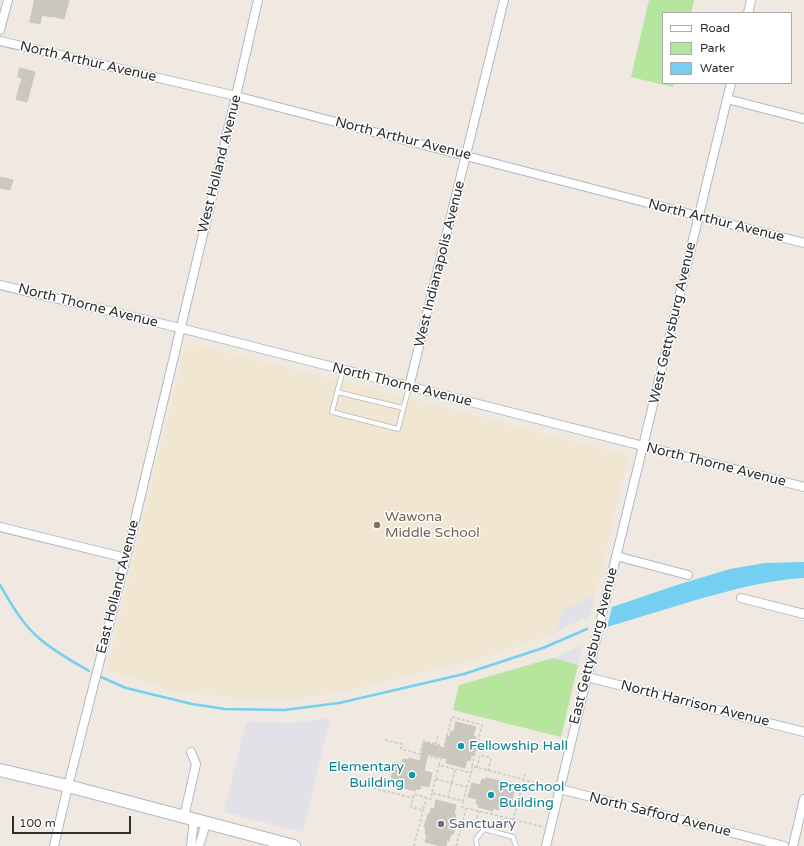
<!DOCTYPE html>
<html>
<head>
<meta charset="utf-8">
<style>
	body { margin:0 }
	#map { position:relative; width:804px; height:846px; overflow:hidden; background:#efe9e1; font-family:"Varela Round",sans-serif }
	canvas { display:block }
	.legend { position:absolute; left:662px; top:12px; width:130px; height:72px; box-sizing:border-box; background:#fff; border:1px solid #ababab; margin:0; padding:5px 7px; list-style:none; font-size:12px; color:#2e2e2e }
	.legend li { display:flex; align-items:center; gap:8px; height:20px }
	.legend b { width:20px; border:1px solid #ababab }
	.scale { position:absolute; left:12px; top:816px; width:119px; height:18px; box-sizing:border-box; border:2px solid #2e2e2e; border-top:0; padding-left:5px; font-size:12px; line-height:14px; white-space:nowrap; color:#2e2e2e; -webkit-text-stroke:3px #fff; paint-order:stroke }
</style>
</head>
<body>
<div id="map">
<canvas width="804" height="846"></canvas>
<ul class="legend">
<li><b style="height:5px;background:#fff"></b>Road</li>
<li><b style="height:11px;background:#b6e59e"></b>Park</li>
<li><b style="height:11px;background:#75cff0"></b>Water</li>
</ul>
<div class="scale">100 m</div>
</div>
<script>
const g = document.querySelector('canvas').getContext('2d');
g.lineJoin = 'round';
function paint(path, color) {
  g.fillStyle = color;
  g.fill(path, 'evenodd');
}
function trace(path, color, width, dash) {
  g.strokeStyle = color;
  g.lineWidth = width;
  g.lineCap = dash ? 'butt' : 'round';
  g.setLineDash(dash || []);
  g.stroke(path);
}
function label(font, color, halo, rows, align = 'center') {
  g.font = font + ' "Varela Round",sans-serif';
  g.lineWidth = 3;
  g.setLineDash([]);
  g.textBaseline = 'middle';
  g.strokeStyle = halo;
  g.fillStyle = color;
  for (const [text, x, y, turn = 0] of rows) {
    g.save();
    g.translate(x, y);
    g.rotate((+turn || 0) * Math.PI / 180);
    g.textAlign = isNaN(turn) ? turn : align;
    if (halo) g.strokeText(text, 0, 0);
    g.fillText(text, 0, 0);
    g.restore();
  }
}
const industrial = new Path2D(`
	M 595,595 L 590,616 L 557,631 L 562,610 Z
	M 583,645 L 578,665 L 553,658 Z
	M 330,718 L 303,832 L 224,812 L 246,722 L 295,723 Z`);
const education = new Path2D(`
	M 186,342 L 629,455 L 595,595 L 562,610 L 557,631 L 535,640 L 464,663 L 336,693 L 294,699 L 235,698 L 169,690 L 107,669 Z`);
const green = new Path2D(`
	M 649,0 L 694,0 L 691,13 L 663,13 L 663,83 L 674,83 L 673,87 L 631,77 Z
	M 553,658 L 578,665 L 561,737 L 453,710 L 459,685 Z`);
const water = new Path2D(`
	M 804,562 L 804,578 C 767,580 731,590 696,600 C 666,609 637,618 607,627 L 612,607 L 677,585 L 730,569 L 765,563 Z`);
const stream = new Path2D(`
	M 0,585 C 11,604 23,625 40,639 C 55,652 72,661 89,671
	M 101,677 L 126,688 L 192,704 L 225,709 L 284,710 L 339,703 L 464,674 L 543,648 L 587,629`);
const building = new Path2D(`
	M 35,0 L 69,0 L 64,19 L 51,16 L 51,17 L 42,15 L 40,24 L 30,22 Z
	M 20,68 L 35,72 L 27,102 L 16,99 L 22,78 L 18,77 Z
	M 0,177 L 13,180 L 10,190 L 0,188 Z
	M 456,722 L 476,727 L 473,736 L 476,737 L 474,743 L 477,744 L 473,756 L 471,756 L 470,761 L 467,760 L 465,768 L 446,763 L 447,759 L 428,754 L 424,771 L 432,773 L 429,787 L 421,785 L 420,789 L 416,789 L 415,791 L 401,787 L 402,785 L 397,784 L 398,779 L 391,778 L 395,762 L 402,764 L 403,759 L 408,760 L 409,758 L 420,761 L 424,742 L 445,748 L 447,736 L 450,737 L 451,731 L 454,731 Z
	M 486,778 L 500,781 L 500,784 L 505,785 L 504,789 L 514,792 L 510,808 L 500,805 L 499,810 L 493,808 L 493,811 L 478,807 L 479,804 L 476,804 L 477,799 L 468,797 L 472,783 L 480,785 L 482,779 L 486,780 Z
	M 436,800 L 456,805 L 454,814 L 456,815 L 455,821 L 457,821 L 453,835 L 451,834 L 449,841 L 447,840 L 446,846 L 441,846 L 425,842 L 427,835 L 425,834 L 426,828 L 424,827 L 428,814 L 430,814 L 431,808 L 434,809 Z`);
const path = new Path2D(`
	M 385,740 L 402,744 L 401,749 L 420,754 L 423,741 L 440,745 L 438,753 L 442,754
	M 436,744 L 438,735
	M 420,754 L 437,758 L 438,753
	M 439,765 L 432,793 L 463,801 L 471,773
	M 472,766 L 471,773 L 439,765 L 452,717 L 482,725 L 472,766 L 552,787
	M 477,768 L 480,755 L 491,758 L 488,771
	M 436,779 L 467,787
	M 373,788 L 413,798
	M 427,797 L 423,810 L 411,807 L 414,794 L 431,799 L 432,793
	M 448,797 L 455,770
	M 463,801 L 462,807 L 544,827
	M 466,808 L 463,820 L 475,823 L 479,811
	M 512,825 L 525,774
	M 414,846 L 423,810
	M 456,846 L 463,820`);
const service = new Path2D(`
	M 343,370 L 332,412 L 398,429 L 409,387
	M 337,392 L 403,408
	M 477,846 L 476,839 L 484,829 L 513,837 L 516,846`);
const minor = new Path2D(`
	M 748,13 L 751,0
	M 0,30 L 8,0
	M 0,41 L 236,96 L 466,156 L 698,216 L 804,243
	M 727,99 L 804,119
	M 0,285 L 180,328 L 804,487
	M 409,387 L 504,0
	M 0,527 L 126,558
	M 616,556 L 688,575
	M 741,598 L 804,614
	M 587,677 L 804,732
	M 560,789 L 784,846
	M 184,817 L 196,764 L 191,752
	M 54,846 L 68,786 L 126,558 L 236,96 L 258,0
	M 191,846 L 194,820
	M 199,846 L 206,823
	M 546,846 L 731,83
	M 793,846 L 804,799`);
const secondary = new Path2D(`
	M 0,770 L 68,786 L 294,846`);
const markers = [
	[377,525,4,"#8d6e63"],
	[461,746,4,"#0f9aa8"],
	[412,775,4,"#0f9aa8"],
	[491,795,4,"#0f9aa8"],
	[441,824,4,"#6b7280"]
];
const streetNames = [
	["North Arthur Avenue",88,62,13],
	["North Arthur Avenue",403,139,14],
	["West Holland Avenue",220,164,-76],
	["North Arthur Avenue",716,221,14],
	["West Indianapolis Avenue",440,264,-76],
	["North Thorne Avenue",88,306,14],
	["West Gettysburg Avenue",673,323,-77],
	["North Thorne Avenue",402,385,14],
	["North Thorne Avenue",716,465,14],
	["East Holland Avenue",118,587,-76],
	["East Gettysburg Avenue",594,646,-76],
	["North Harrison Avenue",695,704,14],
	["North Safford Avenue",660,815,14]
];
const educationNames = [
	["Wawona",385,517],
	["Middle School",385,533]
];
const cultureNames = [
	["Fellowship Hall",469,746],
	["Elementary",404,767,"right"],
	["Building",404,783,"right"],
	["Preschool",499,787],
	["Building",499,803]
];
const worshipNames = [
	["Sanctuary",449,824]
];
paint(industrial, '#e3e1e8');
paint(education, '#f0e6d1');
paint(green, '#b6e59e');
paint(water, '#75cff0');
trace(stream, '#75cff0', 2.5);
paint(building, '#cbc7bf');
trace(building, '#cbc5ba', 1);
trace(service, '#b4b7c1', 5.5);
trace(minor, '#b4b7c1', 10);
trace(secondary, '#b4b7c1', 14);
trace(path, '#c9c9c9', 1.5, [3, 2]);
trace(service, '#fff', 4);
trace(minor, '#fff', 8);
trace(secondary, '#fff', 12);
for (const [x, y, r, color] of markers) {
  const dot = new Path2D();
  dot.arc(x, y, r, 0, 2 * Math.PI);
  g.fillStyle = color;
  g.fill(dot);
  trace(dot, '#fff', 1.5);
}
label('14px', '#2e2e2e', '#fff', streetNames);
label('14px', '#785e54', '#fff', educationNames, 'left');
label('14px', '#0d838f', '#fff', cultureNames, 'left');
label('14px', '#5b616d', '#fff', worshipNames, 'left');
</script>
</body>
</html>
